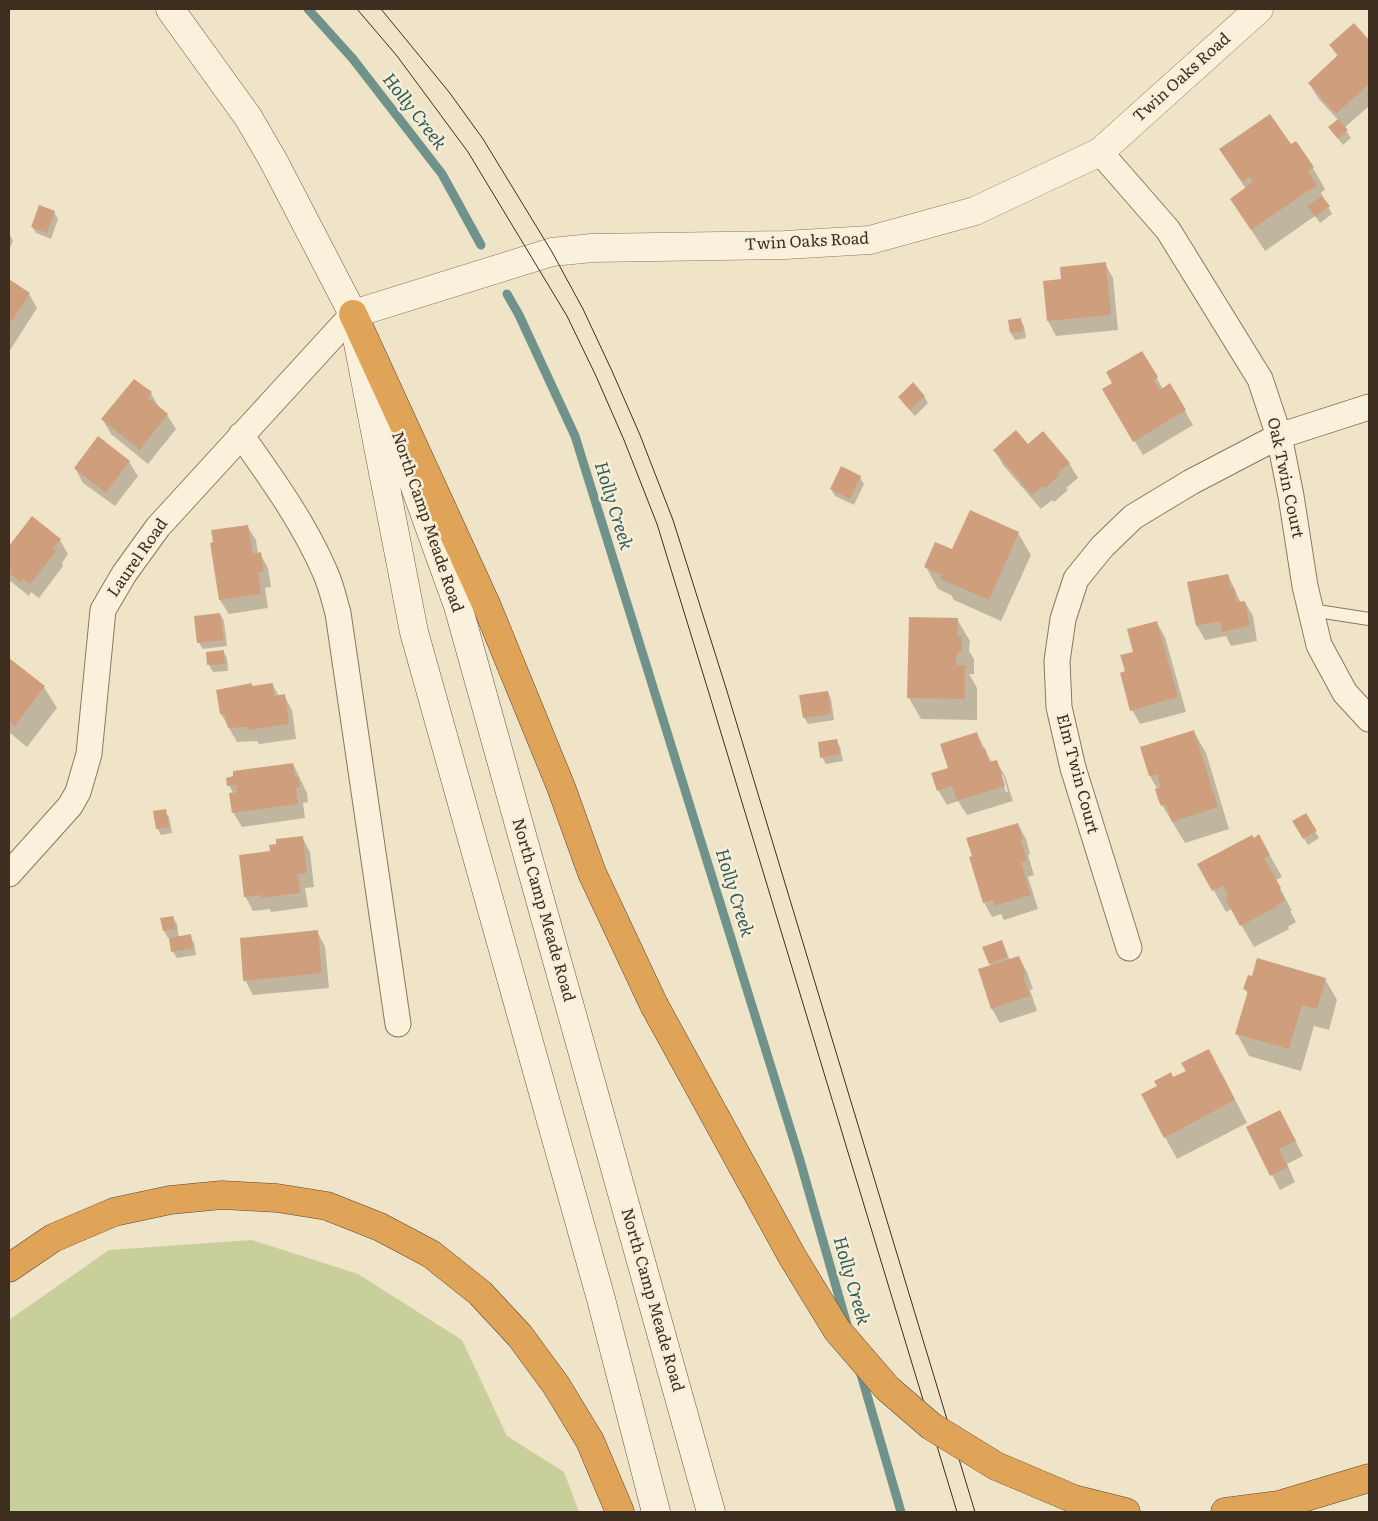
<!DOCTYPE html>
<html>
<head>
<meta charset="utf-8">
<style>
	body { margin:0 }
	#map { position:relative; width:1378px; height:1521px; overflow:hidden; background:#f0e4c8; font-family:Literata,serif }
	canvas { display:block }
	.frame { position:absolute; inset:0; border:10px solid #3d2e20; pointer-events:none }
</style>
</head>
<body>
<div id="map">
<canvas width="1378" height="1521"></canvas>
<div class="frame"></div>
</div>
<script>
const g = document.querySelector('canvas').getContext('2d');
g.lineJoin = 'round';
function paint(path, color) {
  g.fillStyle = color;
  g.fill(path, 'evenodd');
}
function trace(path, color, width, dash) {
  g.strokeStyle = color;
  g.lineWidth = width;
  g.lineCap = dash ? 'butt' : 'round';
  g.setLineDash(dash || []);
  g.stroke(path);
}
function label(font, color, halo, rows, align = 'center') {
  g.font = font + ' Literata,serif';
  g.lineWidth = 5;
  g.setLineDash([]);
  g.textBaseline = 'middle';
  g.strokeStyle = halo;
  g.fillStyle = color;
  for (const [text, x, y, turn = 0] of rows) {
    g.save();
    g.translate(x, y);
    g.rotate((+turn || 0) * Math.PI / 180);
    g.textAlign = isNaN(turn) ? turn : align;
    if (halo) g.strokeText(text, 0, 0);
    g.fillText(text, 0, 0);
    g.restore();
  }
}
const green = new Path2D(`
	M 252,1240 L 358,1274 L 462,1340 L 507,1436 L 564,1472 L 579,1512 L 9,1512 L 9,1320 L 109,1250 Z`);
const shadow = new Path2D(`
	M 1354,25 L 1369,42 L 1369,106 L 1344,128 L 1351,138 L 1343,145 L 1329,127 L 1338,120 L 1318,98 L 1309,83 L 1338,57 L 1331,46 Z
	M 1290,146 L 1313,168 L 1325,189 L 1321,193 L 1332,214 L 1320,223 L 1315,216 L 1265,251 L 1231,199 L 1246,189 L 1220,149 Z
	M 54,212 L 58,219 L 51,239 L 36,233 L 32,226 Z
	M 9,234 L 13,241 L 9,250 Z
	M 1105,264 L 1113,278 L 1118,330 L 1056,336 L 1048,321 L 1044,282 L 1063,280 Z
	M 9,281 L 29,294 L 37,308 L 9,352 Z
	M 1020,319 L 1024,326 L 1026,338 L 1015,340 L 1011,333 Z
	M 1142,353 L 1163,389 L 1170,385 L 1193,425 L 1143,455 L 1104,390 L 1114,384 Z
	M 151,393 L 159,408 L 167,415 L 176,429 L 148,464 L 111,434 L 103,420 Z
	M 924,396 L 928,403 L 915,416 L 904,404 L 900,397 Z
	M 1028,446 L 1069,463 L 1078,478 L 1066,488 L 1068,490 L 1054,502 L 1052,500 L 1041,509 L 1003,465 L 995,450 Z
	M 129,462 L 138,476 L 115,506 L 83,483 L 75,468 Z
	M 860,477 L 864,484 L 854,505 L 835,496 L 831,489 Z
	M 32,518 L 60,540 L 68,554 L 62,563 L 63,566 L 39,598 L 31,592 L 29,596 L 9,580 L 9,548 Z
	M 247,526 L 256,540 L 258,554 L 260,554 L 268,568 L 271,587 L 265,588 L 268,608 L 229,614 L 220,600 L 212,544 Z
	M 1018,533 L 1031,555 L 1001,621 L 954,600 L 951,595 L 938,589 L 926,567 L 953,551 Z
	M 1228,575 L 1241,603 L 1245,602 L 1253,616 L 1257,641 L 1231,646 L 1226,636 L 1205,640 L 1197,626 Z
	M 220,614 L 224,621 L 227,646 L 203,649 L 199,643 Z
	M 957,619 L 970,641 L 969,651 L 974,659 L 974,674 L 969,674 L 977,688 L 977,720 L 921,719 L 909,698 Z
	M 1157,623 L 1165,637 L 1186,712 L 1140,724 L 1132,710 L 1126,672 L 1134,653 Z
	M 223,651 L 227,658 L 228,671 L 213,672 L 209,665 L 208,653 Z
	M 9,660 L 44,687 L 57,708 L 27,747 L 9,732 Z
	M 272,684 L 279,696 L 284,695 L 292,710 L 296,739 L 259,744 L 257,741 L 237,742 L 221,714 L 252,687 Z
	M 828,692 L 831,699 L 834,720 L 808,724 L 804,717 Z
	M 1194,732 L 1206,753 L 1229,829 L 1185,843 L 1162,805 L 1158,790 L 1150,776 L 1141,748 Z
	M 977,734 L 992,763 L 996,761 L 1005,776 L 1013,801 L 967,815 L 958,801 L 947,805 L 938,790 L 949,769 ZM 1000,775 L 1003,775 L 1008,792 L 1006,792 Z
	M 836,740 L 840,747 L 843,761 L 826,764 L 822,757 Z
	M 293,764 L 307,793 L 308,802 L 303,803 L 305,818 L 242,827 L 233,812 L 233,793 L 229,785 Z
	M 165,811 L 169,817 L 172,833 L 161,835 L 157,828 Z
	M 1305,814 L 1319,838 L 1308,845 L 1294,821 Z
	M 1018,824 L 1026,839 L 1030,854 L 1028,855 L 1034,875 L 1028,877 L 1038,909 L 1004,920 L 1001,914 L 992,917 L 984,902 Z
	M 1259,836 L 1282,877 L 1276,880 L 1292,911 L 1290,911 L 1296,922 L 1288,927 L 1289,929 L 1254,947 L 1232,909 L 1226,912 L 1199,864 Z
	M 302,837 L 310,852 L 314,887 L 305,888 L 308,907 L 271,912 L 270,909 L 253,911 L 245,896 L 271,852 Z
	M 173,917 L 177,924 L 179,938 L 190,936 L 194,943 L 196,955 L 177,958 L 173,952 L 171,938 L 168,938 L 164,931 L 162,919 Z
	M 317,932 L 325,946 L 329,988 L 253,995 L 245,980 Z
	M 1001,942 L 1010,960 L 1019,957 L 1027,972 L 1033,989 L 1030,990 L 1037,1011 L 1000,1023 L 992,1009 L 979,970 L 991,966 L 990,964 Z
	M 1325,979 L 1337,1000 L 1329,1030 L 1314,1026 L 1301,1071 L 1249,1056 L 1237,1034 L 1248,995 L 1245,989 Z
	M 1221,1072 L 1247,1123 L 1177,1159 L 1165,1137 L 1158,1086 L 1173,1079 Z
	M 1288,1126 L 1303,1156 L 1287,1164 L 1295,1182 L 1280,1190 L 1247,1128 Z`);
const stream = new Path2D(`
	M 308,9 L 353,59 L 442,174 L 481,245
	M 507,294 L 519,315 L 575,436 L 799,1157 L 847,1325
	M 860,1371 L 901,1512`);
const building = new Path2D(`
	M 1354,23 L 1369,40 L 1369,84 L 1336,114 L 1308,83 L 1338,55 L 1329,45 Z
	M 1270,114 L 1291,144 L 1296,141 L 1314,167 L 1308,171 L 1317,185 L 1251,230 L 1230,199 L 1253,182 L 1249,177 L 1242,182 L 1219,149 Z
	M 1338,119 L 1348,130 L 1338,139 L 1328,127 Z
	M 1322,196 L 1330,206 L 1315,217 L 1307,206 Z
	M 39,205 L 55,211 L 47,233 L 31,227 Z
	M 1106,262 L 1111,315 L 1047,321 L 1043,281 L 1061,279 L 1060,267 Z
	M 9,279 L 30,293 L 9,325 Z
	M 1021,318 L 1023,331 L 1010,333 L 1008,320 Z
	M 1142,351 L 1158,377 L 1154,380 L 1160,390 L 1170,383 L 1186,410 L 1133,442 L 1102,389 L 1112,383 L 1106,372 Z
	M 134,379 L 152,392 L 148,397 L 168,414 L 140,450 L 101,419 Z
	M 913,382 L 925,396 L 910,410 L 898,397 Z
	M 1016,430 L 1028,444 L 1043,431 L 1070,463 L 1058,473 L 1060,475 L 1045,488 L 1043,486 L 1032,495 L 993,450 Z
	M 98,436 L 130,461 L 106,493 L 74,468 Z
	M 841,466 L 861,476 L 850,499 L 830,489 Z
	M 970,510 L 1019,532 L 989,600 L 940,579 L 942,575 L 924,567 L 935,542 L 952,549 Z
	M 32,516 L 61,539 L 53,549 L 56,551 L 30,584 L 23,579 L 20,582 L 9,573 L 9,546 Z
	M 248,525 L 253,554 L 261,552 L 264,572 L 258,573 L 261,594 L 219,600 L 210,543 L 213,542 L 211,530 Z
	M 1228,574 L 1231,588 L 1234,587 L 1237,602 L 1245,601 L 1250,626 L 1222,632 L 1220,621 L 1196,626 L 1187,582 Z
	M 220,613 L 224,640 L 197,643 L 194,616 Z
	M 909,617 L 958,618 L 957,636 L 962,636 L 962,652 L 957,652 L 956,665 L 965,665 L 965,699 L 907,698 Z
	M 1157,621 L 1178,697 L 1130,711 L 1120,673 L 1125,671 L 1120,655 L 1133,652 L 1127,629 Z
	M 224,650 L 225,664 L 207,665 L 206,652 Z
	M 9,658 L 45,686 L 15,726 L 9,721 Z
	M 252,683 L 252,686 L 273,683 L 274,696 L 285,694 L 289,724 L 250,730 L 249,727 L 228,728 L 225,714 L 220,714 L 216,690 Z
	M 828,691 L 831,714 L 803,718 L 799,695 Z
	M 1194,730 L 1218,807 L 1172,822 L 1166,804 L 1161,806 L 1158,799 L 1155,789 L 1161,787 L 1157,774 L 1149,776 L 1140,747 Z
	M 977,732 L 982,749 L 985,748 L 989,762 L 997,760 L 1005,786 L 957,801 L 952,786 L 937,791 L 931,773 L 948,768 L 940,744 Z
	M 837,739 L 840,754 L 820,758 L 818,742 Z
	M 293,763 L 295,778 L 299,777 L 299,781 L 300,787 L 296,788 L 298,804 L 232,813 L 229,793 L 237,792 L 236,785 L 227,786 L 226,778 L 233,776 L 233,771 Z
	M 166,809 L 169,827 L 156,829 L 153,811 Z
	M 1306,813 L 1317,831 L 1303,839 L 1292,821 Z
	M 1018,823 L 1023,840 L 1021,840 L 1027,860 L 1021,863 L 1031,895 L 994,906 L 993,900 L 983,903 L 969,857 L 972,856 L 966,838 Z
	M 1259,834 L 1270,855 L 1264,858 L 1281,888 L 1279,889 L 1285,900 L 1277,905 L 1277,907 L 1240,926 L 1225,898 L 1228,896 L 1223,886 L 1212,891 L 1197,864 L 1252,835 L 1254,838 Z
	M 303,836 L 307,873 L 298,874 L 300,893 L 262,898 L 261,895 L 244,897 L 239,855 L 270,851 L 269,845 L 276,844 L 276,839 Z
	M 173,916 L 176,929 L 163,931 L 160,918 Z
	M 318,930 L 322,973 L 243,981 L 240,938 Z
	M 191,934 L 193,948 L 171,952 L 169,938 Z
	M 1002,940 L 1008,957 L 989,964 L 982,947 Z
	M 1019,956 L 1026,974 L 1023,975 L 1030,996 L 991,1009 L 978,969 Z
	M 1257,958 L 1326,978 L 1317,1009 L 1302,1005 L 1289,1049 L 1235,1034 L 1248,991 L 1243,989 L 1248,975 L 1252,976 Z
	M 1209,1049 L 1235,1100 L 1164,1138 L 1141,1094 L 1157,1086 L 1154,1081 L 1166,1075 L 1171,1072 L 1173,1077 L 1186,1071 L 1181,1063 Z
	M 1280,1110 L 1296,1141 L 1279,1149 L 1288,1167 L 1270,1176 L 1246,1127 Z`);
const service = new Path2D(`
	M 1311,610 L 1369,619`);
const minor = new Path2D(`
	M 1100,152 L 1168,230 L 1260,379 L 1279,436 L 1291,496 L 1305,586 L 1319,645 L 1345,693 L 1369,719
	M 241,435 C 272,479 304,523 325,572 C 331,585 334,599 338,613 L 398,1024
	M 9,874 L 70,806 L 78,792 L 89,754 L 103,610 L 124,574 L 158,527 L 353,314
	M 1129,948 L 1073,768 L 1059,707 L 1057,661 L 1063,619 L 1076,579 L 1102,547 L 1133,517 L 1191,482 L 1279,436 L 1369,407`);
const tertiary = new Path2D(`
	M 353,314 L 552,252 L 592,248 L 785,245 L 870,240 L 975,211 L 1100,152 L 1259,9`);
const secondary = new Path2D(`
	M 170,9 L 248,117 L 273,160 L 353,314 L 361,337
	M 356,333 L 414,632 L 601,1299 L 656,1512
	M 394,429 L 458,606 L 711,1512`);
const motorway = new Path2D(`
	M 353,314 L 486,604 L 561,787 L 592,873 L 654,1005
	M 9,1268 L 53,1238 L 114,1212 L 170,1200 L 222,1195 L 277,1198 L 327,1206 L 380,1227 L 431,1254 L 480,1293 L 520,1336 L 556,1385 L 590,1441 L 620,1512
	M 1074,1499 L 1126,1512
	M 1225,1512 L 1279,1505 L 1369,1478`);
const tram = new Path2D(`
	M 357,9 L 397,56 L 468,152 L 567,316 L 596,376 L 624,440 L 657,524 L 708,690 L 957,1512
	M 381,9 L 449,92 L 483,139 L 552,252 L 583,309 L 612,371 L 640,435 L 673,520 L 726,688 L 975,1512`);
const motorwayBridge = new Path2D(`
	M 654,1005 L 793,1258 L 837,1330 L 887,1388 L 931,1426 L 996,1466 L 1074,1499`);
const streetNames = [
	["Twin Oaks Road",1182,78,-42],
	["Twin Oaks Road",807,242,-3],
	["Oak Twin Court",1285,478,78],
	["North Camp Meade Road",427,522,71],
	["Laurel Road",138,558,-55],
	["Elm Twin Court",1077,774,75],
	["North Camp Meade Road",543,910,74],
	["North Camp Meade Road",652,1300,74]
];
const waterNames = [
	["Holly Creek",414,112,52],
	["Holly Creek",613,506,73],
	["Holly Creek",734,893,73],
	["Holly Creek",851,1281,74]
];
paint(green, '#c9cf9b');
paint(shadow, '#0003');
trace(stream, '#6f938a', 9);
paint(building, '#cf9f7d');
trace(service, '#8d765c', 14);
trace(minor, '#8d765c', 27);
trace(tertiary, '#8d765c', 29);
trace(secondary, '#6f573f', 29);
trace(motorway, '#5b4430', 29);
trace(service, '#faf1dc', 12);
trace(minor, '#faf1dc', 25);
trace(tertiary, '#faf1dc', 28);
trace(secondary, '#faf1dc', 28);
trace(motorway, '#e0a458', 28);
trace(tram, '#3d2e20', 1);
trace(motorwayBridge, '#5b4430', 29, []);
trace(motorwayBridge, '#e0a458', 28);
label('16px', '#3d2e20', '#f7eed8', streetNames);
label('italic 18px', '#2f5d5a', '#f7eed8', waterNames);
</script>
</body>
</html>
